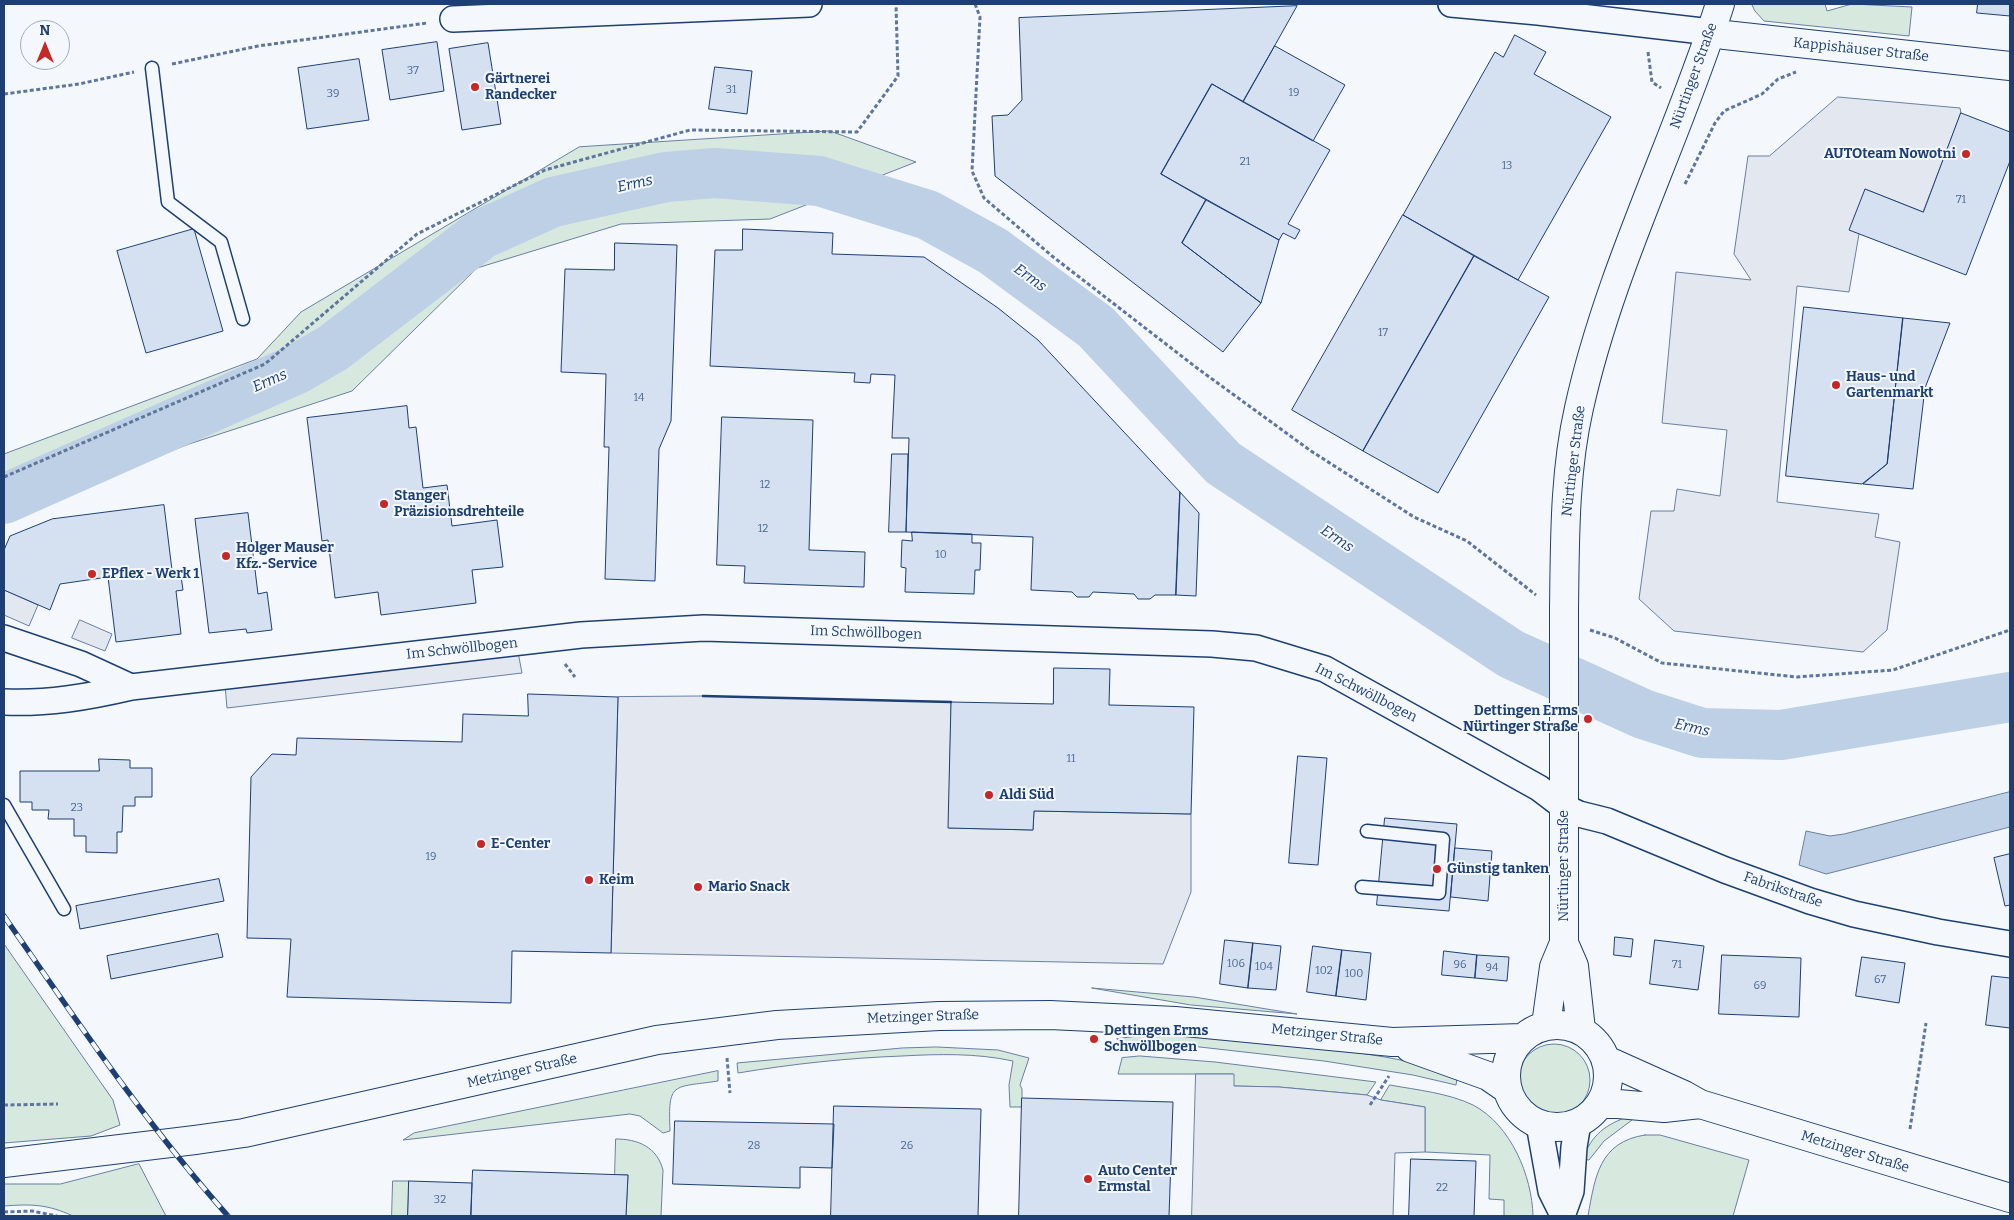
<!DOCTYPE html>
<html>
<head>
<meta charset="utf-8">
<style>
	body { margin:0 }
	#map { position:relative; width:2014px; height:1220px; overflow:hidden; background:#f4f7fb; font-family:Bitter,serif }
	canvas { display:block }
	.frame { position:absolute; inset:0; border:5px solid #1d3f73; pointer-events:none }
	.north { position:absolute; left:20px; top:20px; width:50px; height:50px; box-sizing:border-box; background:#f4f7fb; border:1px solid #9eadc5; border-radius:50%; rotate:0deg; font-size:14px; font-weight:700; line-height:20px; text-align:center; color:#1d3f73 }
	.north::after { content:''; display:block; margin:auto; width:18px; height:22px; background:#c62828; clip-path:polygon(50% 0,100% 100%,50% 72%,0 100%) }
</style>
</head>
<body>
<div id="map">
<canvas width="2014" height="1220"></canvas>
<div class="frame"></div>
<div class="north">N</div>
</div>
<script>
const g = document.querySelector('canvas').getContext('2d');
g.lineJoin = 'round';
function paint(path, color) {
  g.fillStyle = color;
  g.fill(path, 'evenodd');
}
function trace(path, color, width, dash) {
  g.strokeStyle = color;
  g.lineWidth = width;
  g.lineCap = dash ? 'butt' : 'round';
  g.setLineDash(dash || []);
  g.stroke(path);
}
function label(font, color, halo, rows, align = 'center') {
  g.font = font + ' Bitter,serif';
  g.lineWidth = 4;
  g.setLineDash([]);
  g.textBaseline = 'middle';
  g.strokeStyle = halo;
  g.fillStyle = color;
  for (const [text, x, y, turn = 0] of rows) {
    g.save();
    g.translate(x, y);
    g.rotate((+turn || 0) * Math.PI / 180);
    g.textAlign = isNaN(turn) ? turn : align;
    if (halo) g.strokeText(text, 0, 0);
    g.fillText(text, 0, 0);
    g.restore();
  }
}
const green = new Path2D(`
	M 1752,4 L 1825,4 L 1827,11 L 1852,4 L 1912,7 L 1909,36 L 1764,21 L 1755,11 Z
	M 830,131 L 916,162 L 770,219 L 621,224 L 477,268 L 352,391 L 189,444 L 4,516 L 4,454 L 257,359 L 301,312 L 579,147 Z
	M 4,944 L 113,1100 L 120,1125 L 91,1136 L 4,1143 Z
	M 1092,988 L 1194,997 L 1297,1014 L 1191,1005 Z
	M 1161,1033 C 1261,1042 1361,1047 1458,1073 L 1456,1085 L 1413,1075 L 1324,1061 L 1182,1045 L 1122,1042 L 1117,1039 Z
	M1518 1080a36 36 0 1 1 72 0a36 36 0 1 1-72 0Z
	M 937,1047 L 998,1050 L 1029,1058 L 1020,1085 L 1022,1089 L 1022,1107 L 1010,1107 L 1009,1085 L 1013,1061 C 976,1053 939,1054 902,1056 C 847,1058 792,1064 738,1073 L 737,1063 L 902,1048 Z
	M 1140,1056 L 1215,1062 L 1376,1082 L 1367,1095 L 1279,1087 L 1233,1086 L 1233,1074 L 1118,1074 L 1122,1058 Z
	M 718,1071 L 718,1081 C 672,1088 668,1081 670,1131 L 663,1133 L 640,1116 L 630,1114 L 403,1140 L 414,1133 Z
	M 1390,1085 C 1417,1090 1448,1093 1473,1105 C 1511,1125 1532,1176 1533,1216 L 1504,1216 L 1504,1200 L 1489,1199 L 1490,1155 L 1425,1152 L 1425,1107 L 1381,1100 Z
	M 1630,1116 L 1632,1120 L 1604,1141 L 1589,1160 L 1583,1159 C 1591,1135 1606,1124 1630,1116 Z
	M 1645,1135 L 1660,1135 L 1749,1160 L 1733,1216 L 1588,1216 C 1595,1177 1599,1142 1645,1135 Z
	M 616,1139 C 638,1139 657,1147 663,1170 L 661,1216 L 626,1216 L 628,1175 L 615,1175 Z
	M 139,1164 L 166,1216 L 73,1216 C 47,1204 31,1204 4,1206 L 4,1184 L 60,1184 Z
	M 393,1181 L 409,1181 L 408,1216 L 392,1216 Z`);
const parking = new Path2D(`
	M 1838,97 L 1960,108 L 1961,113 L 1923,212 L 1865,189 L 1859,234 L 1849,292 L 1797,286 L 1777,502 L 1879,514 L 1875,537 L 1900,542 L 1887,630 L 1863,652 L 1674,631 L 1639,599 L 1651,511 L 1674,511 L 1677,489 L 1720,496 L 1727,430 L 1662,423 L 1676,272 L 1751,280 L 1734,254 L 1748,156 L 1769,156 Z
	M 4,590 L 38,605 L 29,626 L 4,615 Z
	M 80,620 L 112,634 L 105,651 L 72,638 Z
	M 518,652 L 522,673 L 227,708 L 225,685 Z
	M 703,696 L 951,702 L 949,828 L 1033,830 L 1034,811 L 1191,814 L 1191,892 L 1163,964 L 611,953 L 618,697 Z
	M 1196,1074 L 1234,1074 L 1234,1086 L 1279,1087 L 1367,1095 L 1381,1100 L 1425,1107 L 1425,1152 L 1395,1153 L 1393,1216 L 1192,1216 Z`);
const water = new Path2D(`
	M 2010,792 L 2010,827 L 1826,874 L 1799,865 L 1806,831 L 1830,836 L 1844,834 Z`);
const river = new Path2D(`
	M 4,499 L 297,369 L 333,348 L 482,234 L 553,202 L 666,177 L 714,173 L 819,181 L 928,215 L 993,251 L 1096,327 L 1223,463 L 1511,654 L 1643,714 L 1702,733 L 1781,735 L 2010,697`);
const building = new Path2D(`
	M 1978,4 L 2010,4 L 2010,16 L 1977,13 Z
	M 1297,6 L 1243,102 L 1212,84 L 1161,174 L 1206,200 L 1182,243 L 1261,303 L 1223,352 L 995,176 L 992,116 L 1008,115 L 1022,100 L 1019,18 Z
	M 1515,35 L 1546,52 L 1534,74 L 1611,117 L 1518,280 L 1403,215 L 1495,52 L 1503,57 Z
	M 437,42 L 444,91 L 390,100 L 382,50 Z
	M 488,43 L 501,124 L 462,130 L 449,49 Z
	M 1275,46 L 1345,85 L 1313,141 L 1243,102 Z
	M 359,59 L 369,120 L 307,129 L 298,68 Z
	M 715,67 L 752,71 L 747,114 L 709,109 Z
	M 1212,84 L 1330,150 L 1288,224 L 1300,230 L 1295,239 L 1283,233 L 1279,240 L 1161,174 Z
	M 1961,113 L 2010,132 L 2010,161 L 1966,275 L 1849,230 L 1865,189 L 1923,212 Z
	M 1206,200 L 1279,240 L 1261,303 L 1182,243 Z
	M 1403,215 L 1474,256 L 1363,451 L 1292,410 Z
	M 194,229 L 223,331 L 146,353 L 117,251 Z
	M 743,229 L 833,233 L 832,254 L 924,257 L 998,308 L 1038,340 L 1180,492 L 1176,595 L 1155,595 L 1150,599 L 1138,599 L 1134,594 L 1093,592 L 1089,597 L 1077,597 L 1072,592 L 1031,590 L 1033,537 L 906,532 L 909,438 L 892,438 L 895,375 L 871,374 L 870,383 L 854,382 L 855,373 L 710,366 L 715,250 L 742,250 Z
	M 615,243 L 677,245 L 671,421 L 659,449 L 655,581 L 605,579 L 609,447 L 604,447 L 606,374 L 561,372 L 565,269 L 614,270 Z
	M 1474,256 L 1549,297 L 1438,493 L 1363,451 Z
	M 1804,307 L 1903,318 L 1887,464 L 1862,484 L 1786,476 Z
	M 1903,318 L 1950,323 L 1925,388 L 1913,489 L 1863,484 L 1887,464 Z
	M 407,406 L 409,428 L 416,427 L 423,488 L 447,485 L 452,526 L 497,520 L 503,567 L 472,570 L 476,603 L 381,615 L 378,592 L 335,598 L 328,540 L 322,541 L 307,418 Z
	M 722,417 L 813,420 L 809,550 L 865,552 L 864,587 L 744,583 L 745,566 L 717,565 Z
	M 892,454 L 908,454 L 906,532 L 889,532 Z
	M 1180,492 L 1199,513 L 1196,596 L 1176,595 Z
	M 164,505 L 172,570 L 180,569 L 183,590 L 176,591 L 181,634 L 116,642 L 108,577 L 60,584 L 50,610 L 4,590 L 4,550 L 10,536 L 52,519 Z
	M 248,513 L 258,594 L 267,592 L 272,630 L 247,633 L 246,629 L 209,633 L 195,519 Z
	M 912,532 L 972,534 L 972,543 L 981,543 L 980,570 L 975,570 L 974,594 L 905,592 L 906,568 L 901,567 L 902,540 L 912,541 Z
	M 1054,668 L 1110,669 L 1109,705 L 1194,707 L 1191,814 L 1034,811 L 1033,830 L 948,828 L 951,702 L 1053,704 Z
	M 528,694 L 618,697 L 611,953 L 512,951 L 511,1003 L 287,997 L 291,939 L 247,938 L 251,777 L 272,754 L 296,755 L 297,738 L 462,742 L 463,714 L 528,716 Z
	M 1298,756 L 1327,758 L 1318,865 L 1289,863 Z
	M 99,759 L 130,760 L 130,768 L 152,768 L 152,797 L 135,797 L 135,806 L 123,806 L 122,832 L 117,832 L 117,853 L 86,852 L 86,836 L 74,836 L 74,819 L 48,819 L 49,810 L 32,810 L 32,802 L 20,802 L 20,771 L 99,771 Z
	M 1385,818 L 1457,824 L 1449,911 L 1377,905 Z
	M 1455,848 L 1492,851 L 1488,901 L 1451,897 Z
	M 2010,854 L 2010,905 L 2005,906 L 1994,858 Z
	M 219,879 L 224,901 L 80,929 L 76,906 Z
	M 218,934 L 223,957 L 111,979 L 107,956 Z
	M 1615,937 L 1633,939 L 1631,957 L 1614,955 Z
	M 1225,940 L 1253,943 L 1248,988 L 1220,984 Z
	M 1655,940 L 1704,946 L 1698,990 L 1650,984 Z
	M 1253,943 L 1281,946 L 1276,990 L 1248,988 Z
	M 1313,946 L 1342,950 L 1336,996 L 1307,992 Z
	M 1342,950 L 1371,953 L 1366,1000 L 1336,996 Z
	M 1444,951 L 1477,955 L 1475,978 L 1442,975 Z
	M 1477,955 L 1509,957 L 1507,981 L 1475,978 Z
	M 1722,955 L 1801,958 L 1799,1017 L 1719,1014 Z
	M 1862,957 L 1905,963 L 1899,1003 L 1856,996 Z
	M 1992,976 L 2010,978 L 2010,1028 L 1986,1025 Z
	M 1022,1098 L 1173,1102 L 1169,1216 L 1019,1216 Z
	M 834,1106 L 981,1109 L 978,1216 L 831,1216 Z
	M 675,1121 L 834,1124 L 832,1168 L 800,1167 L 800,1188 L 673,1184 Z
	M 1411,1159 L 1476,1161 L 1474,1216 L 1409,1216 Z
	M 473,1170 L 628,1175 L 626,1216 L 471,1216 Z
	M 409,1181 L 472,1183 L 471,1216 L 408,1216 Z`);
const path = new Path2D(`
	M 975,4 L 980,17 L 972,171 L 984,198 L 1052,256 L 1197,368 L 1311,451 L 1414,517 L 1467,541 L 1536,595
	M 1648,52 L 1652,82 L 1661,88
	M 172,64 L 258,46 L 427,23
	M 4,94 L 79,84 L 134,72
	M 1685,184 L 1715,123 L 1724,111 L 1762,94 L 1778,79 L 1796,72
	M 4,477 L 265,364 L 417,234 L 545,170 L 690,130 L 857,132 L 898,76 L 896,4
	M 1590,630 L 1615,638 L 1662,663 L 1797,677 L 1893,670 L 2010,630
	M 565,664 L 575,677
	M 727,1058 L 730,1093
	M 4,1105 L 58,1104
	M 1370,1105 L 1389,1076
	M 1910,1129 L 1926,1023
	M 4,1212 L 32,1211 L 57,1216`);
const lane = new Path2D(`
	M 152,68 L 168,202 L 221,242 L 243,319
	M 4,805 L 64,909
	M 1362,887 L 1439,893 L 1443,839 L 1367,831`);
const street = new Path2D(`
	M 1451,4 L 1538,12 L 1711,32
	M 453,19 L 809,4
	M 4,638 L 81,664 L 131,687
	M 4,702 C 47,704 88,697 131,687 L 581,635 L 704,628 L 1212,644 L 1256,648 L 1325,669 L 1539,788 L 1564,807 L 1579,814 L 1607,821 L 1725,870 L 1810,901 L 1854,914 L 1938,932 L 2010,944
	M 1539,1124 L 1551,1191 L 1563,1215
	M 1562,1216 L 1571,1191 L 1574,1147 L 1578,1123`);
const secondary = new Path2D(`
	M 1711,32 L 1725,35 L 2010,66
	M 1564,609 C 1565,542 1564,474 1579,408 C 1610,268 1677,140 1720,4
	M 1564,721 L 1564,943 L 1574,966 L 1581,1030
	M1506 1076a51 51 0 1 1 102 0a51 51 0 1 1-102 0Z
	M 1546,1025 L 1554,967 L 1564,943
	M 1410,1048 L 1488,1076 L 1507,1089
	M 1606,1060 L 1684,1095 L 1700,1104 L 2010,1198
	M 1600,1104 L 1618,1104 L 1664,1108 L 1700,1104
	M 4,1163 L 195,1140 L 244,1133 L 657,1040 L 777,1025 L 939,1016 L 1050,1015 L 1175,1021 L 1392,1042 L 1522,1038`);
const rail = new Path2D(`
	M 4,916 C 75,1018 145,1123 228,1216`);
const secondaryBridge = new Path2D(`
	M 1564,609 L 1564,721`);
const wall = new Path2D(`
	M 703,696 L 951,702`);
const markers = [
	[475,87,5,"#c62828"],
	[1966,154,5,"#c62828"],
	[1836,385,5,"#c62828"],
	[384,504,5,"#c62828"],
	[226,556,5,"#c62828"],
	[92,574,5,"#c62828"],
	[1588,719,5,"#c62828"],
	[989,795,5,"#c62828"],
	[481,844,5,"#c62828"],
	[1437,869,5,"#c62828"],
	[589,880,5,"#c62828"],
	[698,887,5,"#c62828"],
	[1094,1039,5,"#c62828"],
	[1088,1179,5,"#c62828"]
];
const numberNames = [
	["37",413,71],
	["31",731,90],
	["19",1294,93],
	["39",333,94],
	["21",1245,162],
	["13",1507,166],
	["71",1961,200],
	["17",1383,333],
	["14",639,398],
	["12",765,485],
	["12",763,529],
	["10",941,555],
	["11",1071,759],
	["23",77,808],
	["19",431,857],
	["106",1236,964],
	["96",1460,965],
	["71",1677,965],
	["104",1264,967],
	["94",1492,968],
	["102",1324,971],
	["100",1354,974],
	["67",1880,980],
	["69",1760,986],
	["28",754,1146],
	["26",907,1146],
	["22",1442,1188],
	["32",440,1200]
];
const streetNames = [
	["Kappishäuser Straße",1861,50,6],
	["Nürtinger Straße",1694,76,-70],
	["Nürtinger Straße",1574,461,-83],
	["Im Schwöllbogen",866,633,2],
	["Im Schwöllbogen",462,649,-6],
	["Im Schwöllbogen",1366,693,27],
	["Nürtinger Straße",1564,866,-90],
	["Fabrikstraße",1783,890,19],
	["Metzinger Straße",923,1017,-2],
	["Metzinger Straße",1327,1035,6],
	["Metzinger Straße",522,1071,-13],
	["Metzinger Straße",1855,1152,17]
];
const poiNames = [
	["Gärtnerei",485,79],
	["Randecker",485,95],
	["AUTOteam Nowotni",1956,154,"right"],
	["Haus- und",1846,377],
	["Gartenmarkt",1846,393],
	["Stanger",394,496],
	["Präzisionsdrehteile",394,512],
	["Holger Mauser",236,548],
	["Kfz.-Service",236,564],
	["EPflex - Werk 1",102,574],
	["Dettingen Erms",1578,711,"right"],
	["Nürtinger Straße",1578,727,"right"],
	["Aldi Süd",999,795],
	["E-Center",491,844],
	["Günstig tanken",1447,869],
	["Keim",599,880],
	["Mario Snack",708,887],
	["Dettingen Erms",1104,1031],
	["Schwöllbogen",1104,1047],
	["Auto Center",1098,1171],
	["Ermstal",1098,1187]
];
const waterNames = [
	["Erms",635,184,-13],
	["Erms",1030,278,36],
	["Erms",270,381,-24],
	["Erms",1337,539,34],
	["Erms",1692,728,13]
];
paint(green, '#d7e8df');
trace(green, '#687fa3', 1);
paint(parking, '#e3e8f0');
trace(parking, '#687fa3', 1);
paint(water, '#bed0e5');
trace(water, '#687fa3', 1);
trace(river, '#bed0e5', 50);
paint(building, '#d5e0f0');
trace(building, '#1d3f73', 1);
trace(lane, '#1d3f73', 15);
trace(street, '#1d3f73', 28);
trace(secondary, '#1d3f73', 30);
trace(path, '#5e769c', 3, [4, 2.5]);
trace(lane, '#f4f7fb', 12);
trace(street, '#f4f7fb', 25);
trace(secondary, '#f4f7fb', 28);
trace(rail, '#1d3f73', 5.5);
trace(rail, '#f4f7fb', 4, [11]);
trace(secondaryBridge, '#1d3f73', 30, []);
trace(secondaryBridge, '#f4f7fb', 28);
trace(wall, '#1d3f73', 2.5);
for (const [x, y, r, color] of markers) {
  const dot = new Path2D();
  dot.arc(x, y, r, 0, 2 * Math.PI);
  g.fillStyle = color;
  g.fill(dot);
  trace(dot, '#f4f7fb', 2);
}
label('11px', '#4b6792', null, numberNames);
label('14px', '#1d3f73', '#f4f7fb', streetNames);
label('bold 14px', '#1d3f73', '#f4f7fb', poiNames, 'left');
label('italic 15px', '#1d3f73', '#f4f7fb', waterNames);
</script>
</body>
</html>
